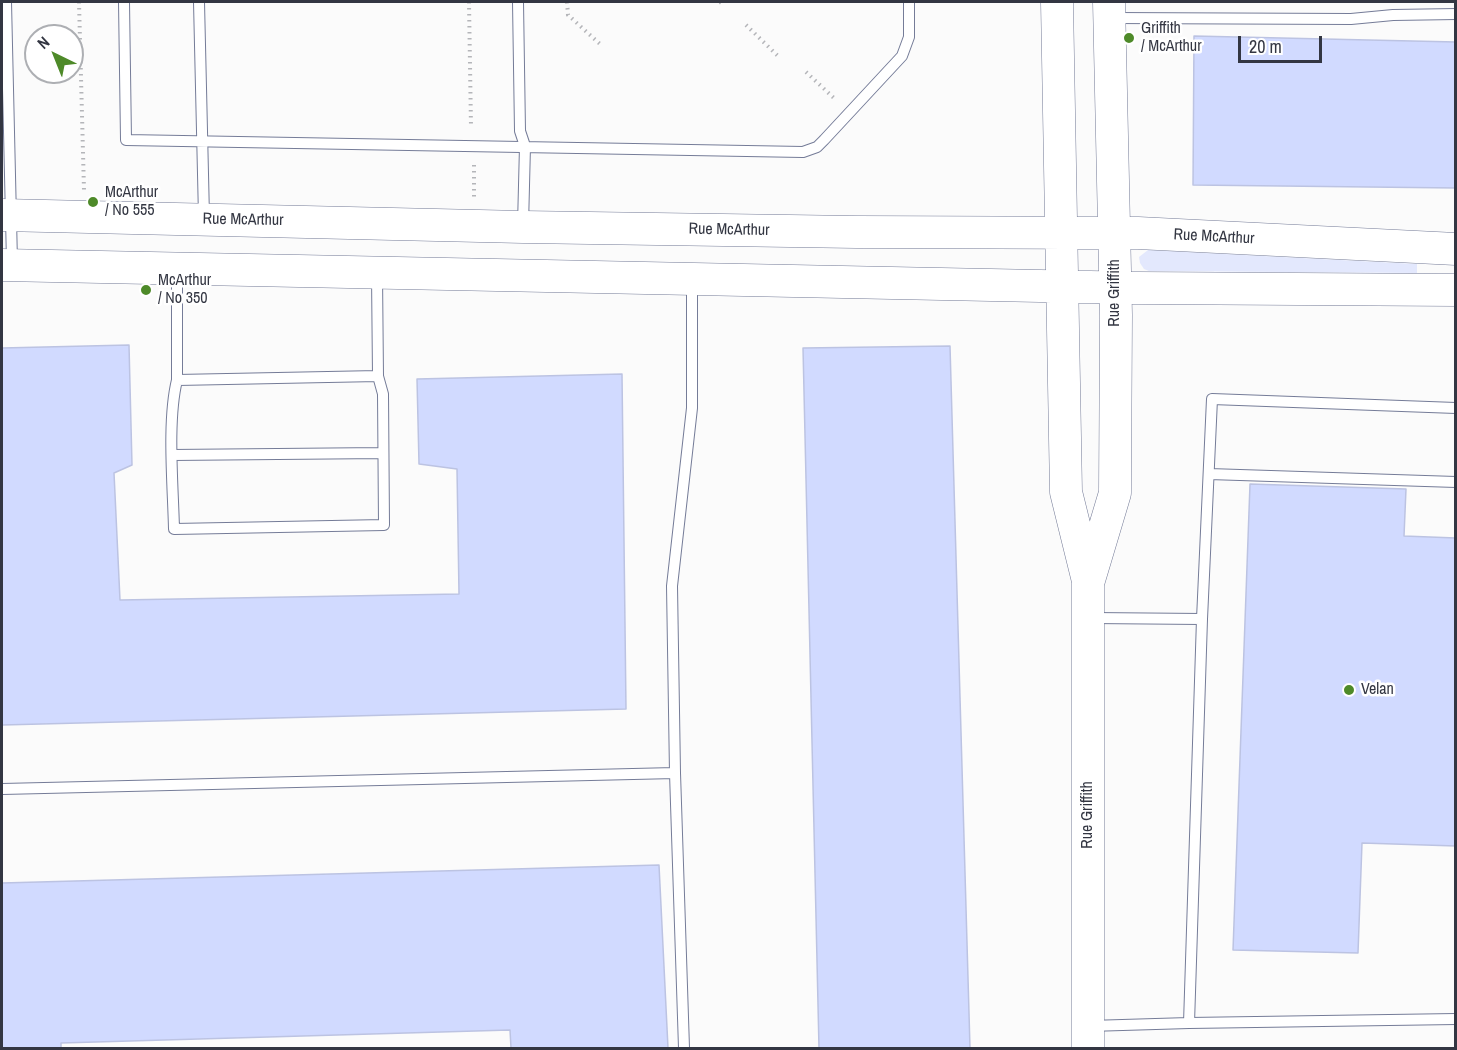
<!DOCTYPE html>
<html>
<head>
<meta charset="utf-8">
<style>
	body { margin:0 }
	#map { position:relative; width:1457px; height:1050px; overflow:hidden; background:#fbfbfb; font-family:"Archivo Narrow",sans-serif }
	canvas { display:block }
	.frame { position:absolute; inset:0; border:3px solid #333642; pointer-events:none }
	.north { position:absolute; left:24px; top:24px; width:60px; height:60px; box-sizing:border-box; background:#fff; border:2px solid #adafb3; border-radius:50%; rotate:317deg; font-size:16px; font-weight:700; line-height:24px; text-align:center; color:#333642 }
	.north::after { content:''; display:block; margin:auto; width:21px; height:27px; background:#4e8a29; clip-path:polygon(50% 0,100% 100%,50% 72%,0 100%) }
	.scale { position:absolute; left:1238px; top:36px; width:84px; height:27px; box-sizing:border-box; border:3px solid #333642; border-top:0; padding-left:8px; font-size:18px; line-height:21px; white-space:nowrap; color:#333642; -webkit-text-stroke:4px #fff; paint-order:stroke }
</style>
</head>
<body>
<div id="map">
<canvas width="1457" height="1050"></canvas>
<div class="frame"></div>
<div class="north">N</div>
<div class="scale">20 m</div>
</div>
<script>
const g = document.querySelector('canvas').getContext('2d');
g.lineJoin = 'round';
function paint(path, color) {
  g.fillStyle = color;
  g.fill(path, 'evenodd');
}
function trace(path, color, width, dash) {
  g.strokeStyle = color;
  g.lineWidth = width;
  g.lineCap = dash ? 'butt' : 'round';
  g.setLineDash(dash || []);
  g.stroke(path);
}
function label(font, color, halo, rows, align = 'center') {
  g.font = font + ' "Archivo Narrow",sans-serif';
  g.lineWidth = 5;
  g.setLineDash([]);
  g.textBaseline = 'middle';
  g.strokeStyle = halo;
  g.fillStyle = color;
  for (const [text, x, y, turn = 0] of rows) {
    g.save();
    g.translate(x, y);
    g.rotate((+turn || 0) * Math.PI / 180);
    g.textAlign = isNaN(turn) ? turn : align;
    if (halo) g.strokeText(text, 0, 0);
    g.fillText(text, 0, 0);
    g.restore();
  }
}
const green = new Path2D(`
	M 1148,250 L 1417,264 L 1417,273 L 1149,271 L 1144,269 L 1140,263 L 1139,257 Z`);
const building = new Path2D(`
	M 1194,36 L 1456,42 L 1456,188 L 1193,185 Z
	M 129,345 L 132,465 L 114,473 L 120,600 L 459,594 L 457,469 L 419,464 L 417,379 L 622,374 L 626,709 L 2,725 L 2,348 Z
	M 950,346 L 970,1048 L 819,1048 L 803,348 Z
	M 1250,484 L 1406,489 L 1404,536 L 1456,538 L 1456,846 L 1362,843 L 1358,953 L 1233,950 Z
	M 659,865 L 668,1048 L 511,1048 L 510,1030 L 61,1043 L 61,1048 L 2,1048 L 2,883 Z`);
const path = new Path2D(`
	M 79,2 L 84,190
	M 469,2 L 471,127
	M 567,2 L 568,15 L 600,44
	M 720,2 L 724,5
	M 746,25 L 780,58
	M 806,72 L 836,100
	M 474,165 L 474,197`);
const lane = new Path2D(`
	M 6,2 L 12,262
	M 124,2 L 126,140 L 803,152 L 817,147 L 824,140 L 902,56 L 909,37 L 909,2
	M 199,2 L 204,217
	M 518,2 L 520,131 L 525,146 L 523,225
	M 1112,18 L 1351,19 L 1393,15 L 1456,14
	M 177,272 L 177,380 C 167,421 173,485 174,529 L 384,525 L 383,394 L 378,376 L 377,275
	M 177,380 L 378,376
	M 172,455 L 383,453
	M 1209,474 L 1456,482
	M 1092,618 L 1202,619 L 1212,399 L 1456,408
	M 2,789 L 675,773
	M 1189,1023 L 1456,1019
	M 1089,1026 L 1189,1023 L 1202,619
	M 684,1048 L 675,773 L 672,586 L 692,408 L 692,282`);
const secondary = new Path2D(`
	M 1057,2 L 1066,492 L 1088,581 L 1088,1048
	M 2,215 L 523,227 L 856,232 L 1138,233 L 1456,249
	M 2,265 L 1139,288 L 1456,290
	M 1089,580 L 1115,493 L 1116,315 L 1109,2`);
const markers = [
	[1129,38,6,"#4e8a29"],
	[93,202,6,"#4e8a29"],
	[146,290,6,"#4e8a29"],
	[1349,690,6,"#4e8a29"]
];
const poiNames = [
	["Griffith",1141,29],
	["/ McArthur",1141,47],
	["McArthur",105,193],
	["/ No 555",105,211],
	["McArthur",158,281],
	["/ No 350",158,299],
	["Velan",1361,690]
];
const streetNames = [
	["Rue McArthur",243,220,1],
	["Rue McArthur",729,230,1],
	["Rue McArthur",1214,237,3],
	["Rue Griffith",1115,293,-90],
	["Rue Griffith",1088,815,-90]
];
paint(green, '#e3e8fd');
paint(building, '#d1daff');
trace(building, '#bcc3e2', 1.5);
trace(lane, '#757c98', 12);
trace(secondary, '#757c98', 33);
trace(path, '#b4b5b9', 4, [1.5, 4.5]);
trace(lane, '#fff', 10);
trace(secondary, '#fff', 32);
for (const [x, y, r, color] of markers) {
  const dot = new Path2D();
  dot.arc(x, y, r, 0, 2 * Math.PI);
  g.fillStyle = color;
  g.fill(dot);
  trace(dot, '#fff', 2);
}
label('16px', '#333642', '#fff', poiNames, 'left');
label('16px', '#333642', '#fff', streetNames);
</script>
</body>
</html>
